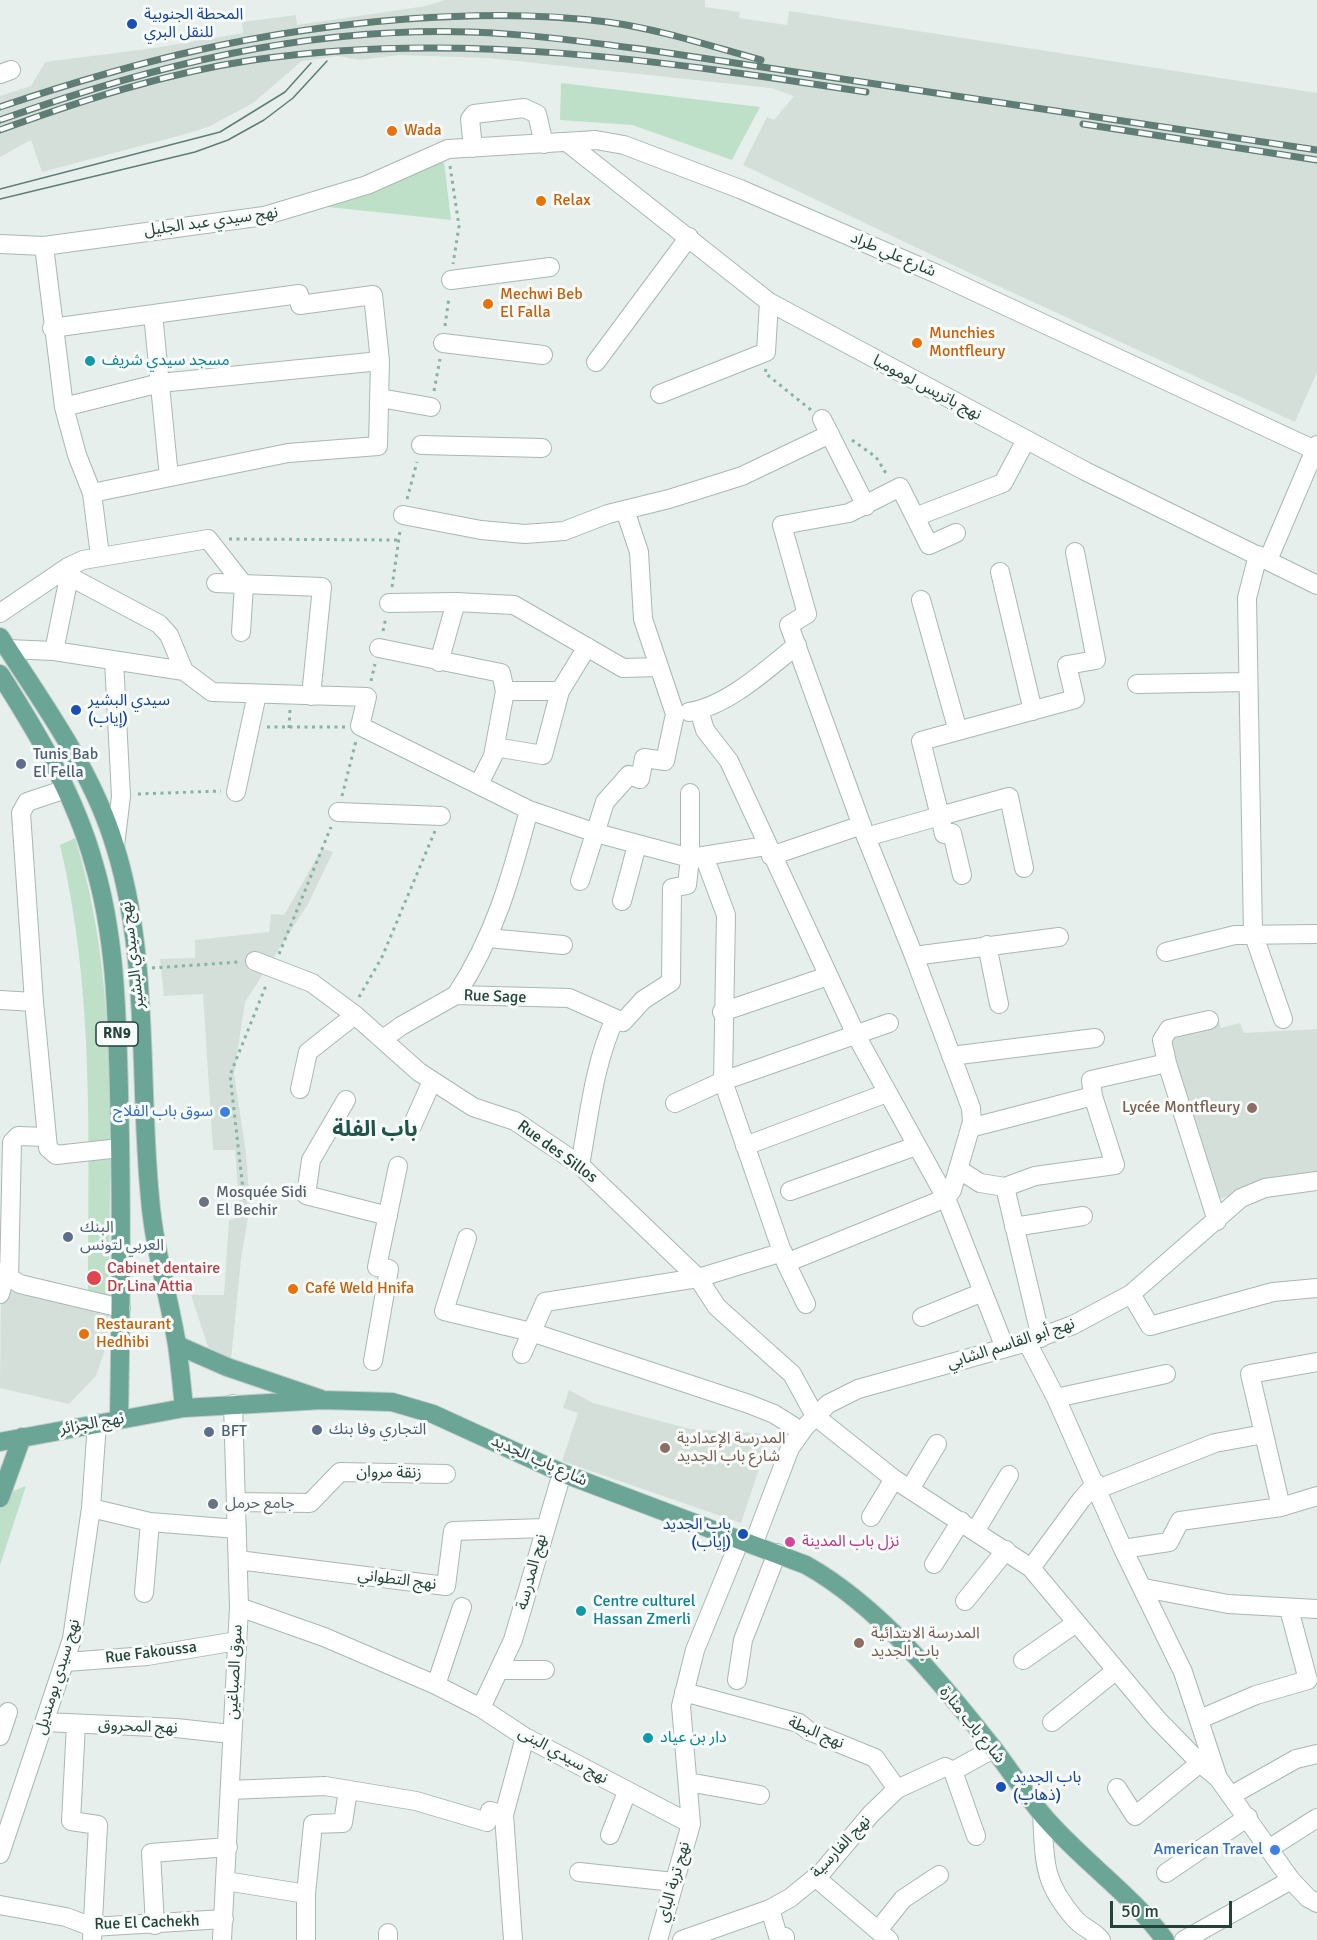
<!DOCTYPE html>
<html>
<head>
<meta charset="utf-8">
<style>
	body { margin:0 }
	#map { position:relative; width:1317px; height:1940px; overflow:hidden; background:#e6efeb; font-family:Signika,sans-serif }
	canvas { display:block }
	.scale { position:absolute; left:1110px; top:1901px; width:122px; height:27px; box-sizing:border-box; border:3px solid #24423a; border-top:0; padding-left:8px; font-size:18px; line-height:21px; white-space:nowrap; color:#24423a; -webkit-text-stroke:4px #f7fbf9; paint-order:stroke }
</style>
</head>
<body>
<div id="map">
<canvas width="1317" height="1940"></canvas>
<div class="scale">50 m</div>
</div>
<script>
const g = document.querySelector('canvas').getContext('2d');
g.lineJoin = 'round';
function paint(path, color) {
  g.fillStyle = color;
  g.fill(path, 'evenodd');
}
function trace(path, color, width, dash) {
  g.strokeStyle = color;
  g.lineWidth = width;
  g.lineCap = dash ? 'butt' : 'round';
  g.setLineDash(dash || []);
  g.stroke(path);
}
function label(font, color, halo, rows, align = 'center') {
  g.font = font + ' Signika,"Noto Sans Arabic",sans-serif';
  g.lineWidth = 6;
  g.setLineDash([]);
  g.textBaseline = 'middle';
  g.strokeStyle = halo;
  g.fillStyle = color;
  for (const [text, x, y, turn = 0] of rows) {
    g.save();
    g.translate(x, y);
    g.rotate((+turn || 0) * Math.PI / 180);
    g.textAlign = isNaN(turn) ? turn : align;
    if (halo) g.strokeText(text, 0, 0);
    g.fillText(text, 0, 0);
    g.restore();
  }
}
const built = new Path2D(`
	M 445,0 L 705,0 L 705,7 L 740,12 L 739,18 L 787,25 L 789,11 L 1317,93 L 1317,372 L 1295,422 L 972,274 L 743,165 L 767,117 L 774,120 L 794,96 L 771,88 L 488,58 L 399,55 L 360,60 L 338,56 L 302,61 L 253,103 L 208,127 L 182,135 L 42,172 L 31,140 L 0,157 L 0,96 L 31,86 L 45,62 L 154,48 L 243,33 L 242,22 L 296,15 L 297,25 L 426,6 Z
	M 322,849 L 333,852 L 308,904 L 245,1002 L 234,1074 L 246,1153 L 250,1206 L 241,1259 L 231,1360 L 208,1347 L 191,1295 L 224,1295 L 229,1220 L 235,1219 L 230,1204 L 239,1204 L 235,1150 L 213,1150 L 203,994 L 164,996 L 160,959 L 195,958 L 195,940 L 269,932 L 271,914 L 284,915 Z
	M 1219,1022 L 1221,1028 L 1240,1023 L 1244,1033 L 1317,1029 L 1317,1178 L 1280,1179 L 1216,1200 L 1166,1038 Z
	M 1,1286 L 109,1314 L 105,1350 L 96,1376 L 69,1404 L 0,1388 Z
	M 569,1390 L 593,1403 L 690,1429 L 766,1434 L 761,1463 L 741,1523 L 562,1461 L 578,1413 L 563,1408 Z`);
const green = new Path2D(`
	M 561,83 L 760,107 L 732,160 L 632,125 L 560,120 Z
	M 444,162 L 451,220 L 319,206 Z
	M 75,838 C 120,980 110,1148 109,1296 L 88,1294 C 88,1144 95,992 60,845 Z
	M 26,1486 L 0,1565 L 0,1496 Z`);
const path = new Path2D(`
	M 450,166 L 459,226 L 453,264
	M 445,326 L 449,297
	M 766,369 L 765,373 L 811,410
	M 434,391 L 440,359
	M 852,440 L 876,457 L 887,475
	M 407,499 L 417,462
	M 229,539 L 398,540
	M 392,587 L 400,531
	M 383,631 L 386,617
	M 371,681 L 375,664
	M 267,727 L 345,727
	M 289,728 L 290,709
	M 138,794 L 221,791
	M 342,796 L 356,741
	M 279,954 L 331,827
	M 152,968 L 239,962
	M 359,997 L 382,957 L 435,831
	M 245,1207 L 230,1075 L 267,983`);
const minor = new Path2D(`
	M 0,74 L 11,70
	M 568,143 L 769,302 L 1085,471 L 1317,585
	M 473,148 L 470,119 L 474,114 L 524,108 L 537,114 L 544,144
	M 0,244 L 44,246 L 264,216 L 367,185 L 448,149 L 596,140 L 624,145 L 740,189 L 937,274 L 1317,451
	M 44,246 L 64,407 L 77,455 L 92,493 L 100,556
	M 451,280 L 550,267
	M 153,314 L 169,477
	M 52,328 L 299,294 L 300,305 L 373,295 L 380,361 L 378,446 L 288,453 L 92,493
	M 443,343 L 543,355
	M 596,362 L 689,237
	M 660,394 L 766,352 L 769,302
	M 380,398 L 431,407
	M 64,407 L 160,383 L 380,361
	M 822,419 L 866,506
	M 421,445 L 542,448
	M 403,515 L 481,530 L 525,534 L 564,531 L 608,514 L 669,499 L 742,476 L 830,434
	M 915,517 L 1003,483 L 1026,440
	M 1258,555 L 1247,598 L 1253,933 L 1283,1019
	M 1268,560 L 1317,445
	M 61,572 L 159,624 L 169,635 L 184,671 L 212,692 L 367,697 L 360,726 L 529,810 L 596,833 L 690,858 L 766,846
	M 1000,572 L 1033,711
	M 216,583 L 322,587 L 311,696
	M 921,600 L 958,731
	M 389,603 L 456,602 L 514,605 L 623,668 L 659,667
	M 0,613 L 68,567 L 83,560 L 208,539 L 244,585 L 241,632
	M 379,648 L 501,673 L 505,691
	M 8,649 L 54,651 L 184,671
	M 54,651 L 69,577
	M 114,660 L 121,796 L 115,846
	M 439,662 L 456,602
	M 1137,684 L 1248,682
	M 699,710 L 705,730 L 729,761 L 857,1037 L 946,1198 L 1005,1348
	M 689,712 C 728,706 767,669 797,645
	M 495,747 L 543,755 L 560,691
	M 479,784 L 493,756 L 505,691 L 560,691 L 587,647
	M 66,789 L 27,802 L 21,813 L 34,1002 L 48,1148 L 56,1155 L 120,1148
	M 236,792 L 257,694
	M 338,812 L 441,816
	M 866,837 L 940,816 L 921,741 L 1075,699 L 1067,665 L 1096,660 L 1075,552
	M 704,856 L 726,915 L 723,1081 L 786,1263 L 806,1304
	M 771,856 L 862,825
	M 962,875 L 952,833 L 944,834 L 940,816 L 1009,797 L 1024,868
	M 580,881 L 605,802 L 629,775 L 640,779 L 644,758 L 665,761 L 675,714 L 643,619 L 639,552 L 625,510
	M 622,901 L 637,845
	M 488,938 L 563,945
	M 987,945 L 999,1004
	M 1166,952 L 1235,935 L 1317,934
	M 914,956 L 1059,937
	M 255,961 L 312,983 L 355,1015 L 419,1072 L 473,1107 L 515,1121 L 580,1165 L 698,1278 L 717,1307 L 792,1374 L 815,1416 L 894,1479 L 1031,1568 L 1157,1719 L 1200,1763 L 1218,1778
	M 456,995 C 495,936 511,877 529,810
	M 0,1000 L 34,1002
	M 722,1012 L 828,976
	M 1209,1020 L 1169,1029 L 1162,1040 L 1167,1063 L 1217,1221
	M 383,1039 L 401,1026 L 456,995 L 569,998 L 623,1022 L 643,1000 L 671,982 L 672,888 L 687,885 L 690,858 L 690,793
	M 951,1056 L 1095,1038
	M 300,1089 L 308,1052 L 355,1015
	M 346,1100 L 311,1160 L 306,1195 L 388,1216
	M 675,1103 L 723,1081 L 889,1023
	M 412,1126 L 432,1081
	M 970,1128 L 1093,1096
	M 745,1146 L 887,1093
	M 580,1165 C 589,1117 594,1063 615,1019
	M 958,1169 L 980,1183 L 1005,1187
	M 790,1191 L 916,1146
	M 1014,1227 L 1083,1216
	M 467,1238 L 444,1311 L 531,1332 L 749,1404 L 774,1414 L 793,1426
	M 786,1263 L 946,1198 L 952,1190 L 972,1122 L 971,1108 L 914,956 L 866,837 L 789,625 L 807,614 L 782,525 L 849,513 L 900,487 L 929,545 L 956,533
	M 0,1272 L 20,1284 L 121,1308
	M 9,1279 L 12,1142 L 18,1136 L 47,1137
	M 0,1294 L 5,1275
	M 1131,1294 L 1150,1326 L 1273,1292 L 1317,1288
	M 922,1317 L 983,1292
	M 1041,1338 L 1005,1187 L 1035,1176 L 1115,1165 L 1093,1096 L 1091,1080 L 1167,1063
	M 1027,1342 L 1056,1398 L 1123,1549 L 1183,1672 L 1218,1778 L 1291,1880 L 1308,1898 L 1317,1903
	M 522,1354 L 545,1302 L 698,1278 L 783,1252
	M 373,1361 L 389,1269 L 377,1267 L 398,1166
	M 1317,1362 L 1250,1374 L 1281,1507 L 1317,1496
	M 1056,1398 L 1166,1374
	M 910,1489 L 937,1444
	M 1098,1489 L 1215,1443 L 1264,1434
	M 236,1502 L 310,1503 L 340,1472 L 446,1474
	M 91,1508 L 150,1522 L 237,1529
	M 871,1517 L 894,1479
	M 976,1530 L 1009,1475
	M 753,1545 L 790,1448 L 805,1427 L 828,1404 L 858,1389 L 1027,1342 L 1073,1325 L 1131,1294 L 1241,1198 L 1265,1188 L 1317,1181
	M 1123,1549 L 1169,1542 L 1180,1521 L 1281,1507
	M 238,1560 L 446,1586 L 453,1531 L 544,1528
	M 934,1564 L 961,1521
	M 1031,1568 L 1081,1500 L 1096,1483
	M 1144,1588 L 1228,1604 L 1317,1609
	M 144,1593 L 150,1522
	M 965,1601 L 1006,1550
	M 239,1607 L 324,1637 L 436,1685 L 481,1708 L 525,1737 L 691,1824
	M 1023,1660 L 1076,1623
	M 66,1662 L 147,1656 L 237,1641
	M 499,1670 L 545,1670
	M 737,1680 L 743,1640 L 777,1553
	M 436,1685 L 462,1607
	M 684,1692 L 799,1723 L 809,1731 L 875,1758 L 897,1789
	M 481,1708 L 513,1640 L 562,1473
	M 1200,1719 L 1256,1695 L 1308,1680 L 1289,1609
	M 45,1722 L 176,1728 L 231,1734
	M 1052,1722 L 1114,1672
	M 76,1724 L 71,1821 L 98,1825 L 92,1940
	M 0,1736 L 8,1712
	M 953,1771 L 976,1836
	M 688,1782 L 760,1795
	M 1117,1788 L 1135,1816 L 1200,1763
	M 230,1790 L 325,1786 L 416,1801 L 487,1822 L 490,1811 L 504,1815
	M 1232,1795 L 1296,1759 L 1317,1754
	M 1042,1814 C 1045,1862 1042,1881 1075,1919 C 1083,1928 1094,1931 1101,1940
	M 610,1835 L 627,1792
	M 1270,1848 L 1317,1818
	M 0,1854 L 72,1639 L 91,1508 L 97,1423
	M 579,1872 L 674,1882
	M 1166,1873 L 1248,1817
	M 815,1877 L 889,1940
	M 226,1881 L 306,1894
	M 0,1905 L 66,1917 L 92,1927 L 224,1919
	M 770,1909 L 778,1936 L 785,1937 L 785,1940
	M 155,1925 L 151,1853 L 228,1847
	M 879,1929 L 903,1899 L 939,1875
	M 222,1940 L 239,1607 L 233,1404
	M 306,1940 L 306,1894 L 313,1824 L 343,1823 L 348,1790
	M 388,1940 L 388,1933
	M 513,1940 L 504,1815 L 525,1737
	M 658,1940 L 691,1824 L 681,1706 L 695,1650 L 740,1540
	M 682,1940 L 770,1909 L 790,1898 L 822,1872 L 871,1814 L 897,1789 L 945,1767 L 953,1771 L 993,1749
	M 1184,1940 L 1291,1880`);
const major = new Path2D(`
	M 0,637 C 40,699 87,763 111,834 C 151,950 138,1078 150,1198 C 154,1249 169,1296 177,1345 C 180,1366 182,1387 184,1408
	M 0,674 C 38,734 75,795 94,864 C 116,938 117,1016 119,1093 C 122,1202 121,1310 119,1419
	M 177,1345 L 227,1367 L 321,1399
	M 0,1442 L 184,1408 L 322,1400 L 392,1402 L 433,1414 L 562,1473 L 806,1565 C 879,1606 941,1682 993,1748 C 1009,1769 1024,1792 1041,1813 C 1079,1859 1130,1892 1165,1940
	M 0,1498 L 22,1437`);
const tram = new Path2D(`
	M 0,189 L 220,132 L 285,92 L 311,63
	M 0,199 L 195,152 L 228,140 L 264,120 L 293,98 L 327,61`);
const rail = new Path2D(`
	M 0,107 C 139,60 261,30 407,19 C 474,14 540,13 607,22 C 659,29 710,46 761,60
	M 0,120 C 155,65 305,27 470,32 C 532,34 594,43 655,51 L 1317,150
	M 1083,124 L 1317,160
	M 0,130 C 83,100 166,73 253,60 C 457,30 664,61 866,92`);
const markers = [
	[132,24,6,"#1a4fb4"],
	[392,131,6,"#e8710a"],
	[541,201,6,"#e8710a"],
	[488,304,6,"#e8710a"],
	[917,343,6,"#e8710a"],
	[90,361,6,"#0f9aa8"],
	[76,710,6,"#1a4fb4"],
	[21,764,6,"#5c6f8a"],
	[1252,1108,6,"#8d6e63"],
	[225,1112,6,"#3f7fe0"],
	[204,1202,6,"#6b7280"],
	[68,1237,6,"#5c6f8a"],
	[94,1278,8,"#e0444e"],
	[293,1289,6,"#e8710a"],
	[84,1334,6,"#e8710a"],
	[317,1430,6,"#5c6f8a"],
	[209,1432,6,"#5c6f8a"],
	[665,1448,6,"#8d6e63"],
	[213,1504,6,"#6b7280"],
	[743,1534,6,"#1a4fb4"],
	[790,1542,6,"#d1479c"],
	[581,1611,6,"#0f9aa8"],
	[859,1643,6,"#8d6e63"],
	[648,1738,6,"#0f9aa8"],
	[1001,1787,6,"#1a4fb4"],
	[1275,1850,6,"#3f7fe0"]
];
const shields = [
	[117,1034,42]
];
const shieldNames = [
	["RN9",117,1034]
];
const transitNames = [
	["المحطة الجنوبية",144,15],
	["للنقل البري",144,33],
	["سيدي البشير",88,701],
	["(إياب)",88,719],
	["باب الجديد",731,1525,"right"],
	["(إياب)",731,1543,"right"],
	["باب الجديد",1013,1778],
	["(ذهاب)",1013,1796]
];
const foodNames = [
	["Wada",404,131],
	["Relax",553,201],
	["Mechwi Beb",500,295],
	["El Falla",500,313],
	["Munchies",929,334],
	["Montfleury",929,352],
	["Café Weld Hnifa",305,1289],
	["Restaurant",96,1325],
	["Hedhibi",96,1343]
];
const streetNames = [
	["نهج سيدي عبد الجليل",211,222,-8],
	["شارع علي طراد",893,255,23],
	["نهج باتريس لومومبا",927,388,28],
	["نهج سيدي البشير",133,955,-97],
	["Rue Sage",495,997,2],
	["Rue des Sillos",557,1152,36],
	["نهج أبو القاسم الشابي",1011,1344,-18],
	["نهج الجزائر",92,1424,-10],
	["شارع باب الجديد",539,1461,24],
	["زنقة مروان",389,1473,1],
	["نهج المدرسة",532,1572,-75],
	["نهج التطواني",397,1580,7],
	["Rue Fakoussa",151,1653,-7],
	["سوق الصباغين",235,1672,-87],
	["نهج سيدي بومنديل",58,1677,-73],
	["شارع باب منارة",972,1725,51],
	["نهج المحروق",138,1727,2],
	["نهج البطة",816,1733,23],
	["نهج سيدي البنى",563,1756,29],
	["نهج الفارسية",841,1847,-47],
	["نهج تربة الباي",674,1882,-74],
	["Rue El Cachekh",147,1923,-2]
];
const cultureNames = [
	["مسجد سيدي شريف",102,361],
	["Centre culturel",593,1602],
	["Hassan Zmerli",593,1620],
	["دار بن عياد",660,1738]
];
const serviceNames = [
	["Tunis Bab",33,755],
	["El Fella",33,773],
	["البنك",80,1228],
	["العربي لتونس",80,1246],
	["التجاري وفا بنك",329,1430],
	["BFT",221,1432]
];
const educationNames = [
	["Lycée Montfleury",1240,1108,"right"],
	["المدرسة الإعدادية",677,1439],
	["شارع باب الجديد",677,1457],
	["المدرسة الابتدائية",871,1634],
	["باب الجديد",871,1652]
];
const shopNames = [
	["سوق باب الفلاح",213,1112],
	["American Travel",1263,1850]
];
const worshipNames = [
	["Mosquée Sidi",216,1193],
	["El Bechir",216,1211],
	["جامع حرمل",225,1504]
];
const healthNames = [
	["Cabinet dentaire",107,1269],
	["Dr Lina Attia",107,1287]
];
const hotelNames = [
	["نزل باب المدينة",802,1542]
];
const districtNames = [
	["باب الفلة",375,1130]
];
paint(built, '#d4dfda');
paint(green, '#bfe0c8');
trace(minor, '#a8b8b2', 20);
trace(major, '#c2cac8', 20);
trace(path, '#86b3a5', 3, [3, 4.5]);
trace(minor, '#fff', 18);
trace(major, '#6aa596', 18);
trace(tram, '#5f7d75', 1.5);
trace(rail, '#5f7d75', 7);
trace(rail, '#f7fbf9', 4.5, [14]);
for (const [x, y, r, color] of markers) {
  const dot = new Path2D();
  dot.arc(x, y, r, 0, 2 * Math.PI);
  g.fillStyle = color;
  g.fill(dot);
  trace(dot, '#f7fbf9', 2);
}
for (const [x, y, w] of shields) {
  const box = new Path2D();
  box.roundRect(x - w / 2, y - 12, w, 24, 4.5);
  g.fillStyle = '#f7fbf9';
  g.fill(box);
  trace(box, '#24423a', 1.5);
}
label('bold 15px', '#24423a', null, shieldNames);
label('16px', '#164399', '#f7fbf9', transitNames, 'left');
label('16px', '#c56008', '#f7fbf9', foodNames, 'left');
label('16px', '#24423a', '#f7fbf9', streetNames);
label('16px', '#0d838f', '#f7fbf9', cultureNames, 'left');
label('16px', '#4e5e75', '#f7fbf9', serviceNames, 'left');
label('16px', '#785e54', '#f7fbf9', educationNames, 'left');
label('16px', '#366cbe', '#f7fbf9', shopNames, 'right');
label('16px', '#5b616d', '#f7fbf9', worshipNames, 'left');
label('16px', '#be3a42', '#f7fbf9', healthNames, 'left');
label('16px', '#b23c85', '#f7fbf9', hotelNames, 'left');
label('bold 22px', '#1f5548', '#f7fbf9', districtNames);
</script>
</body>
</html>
